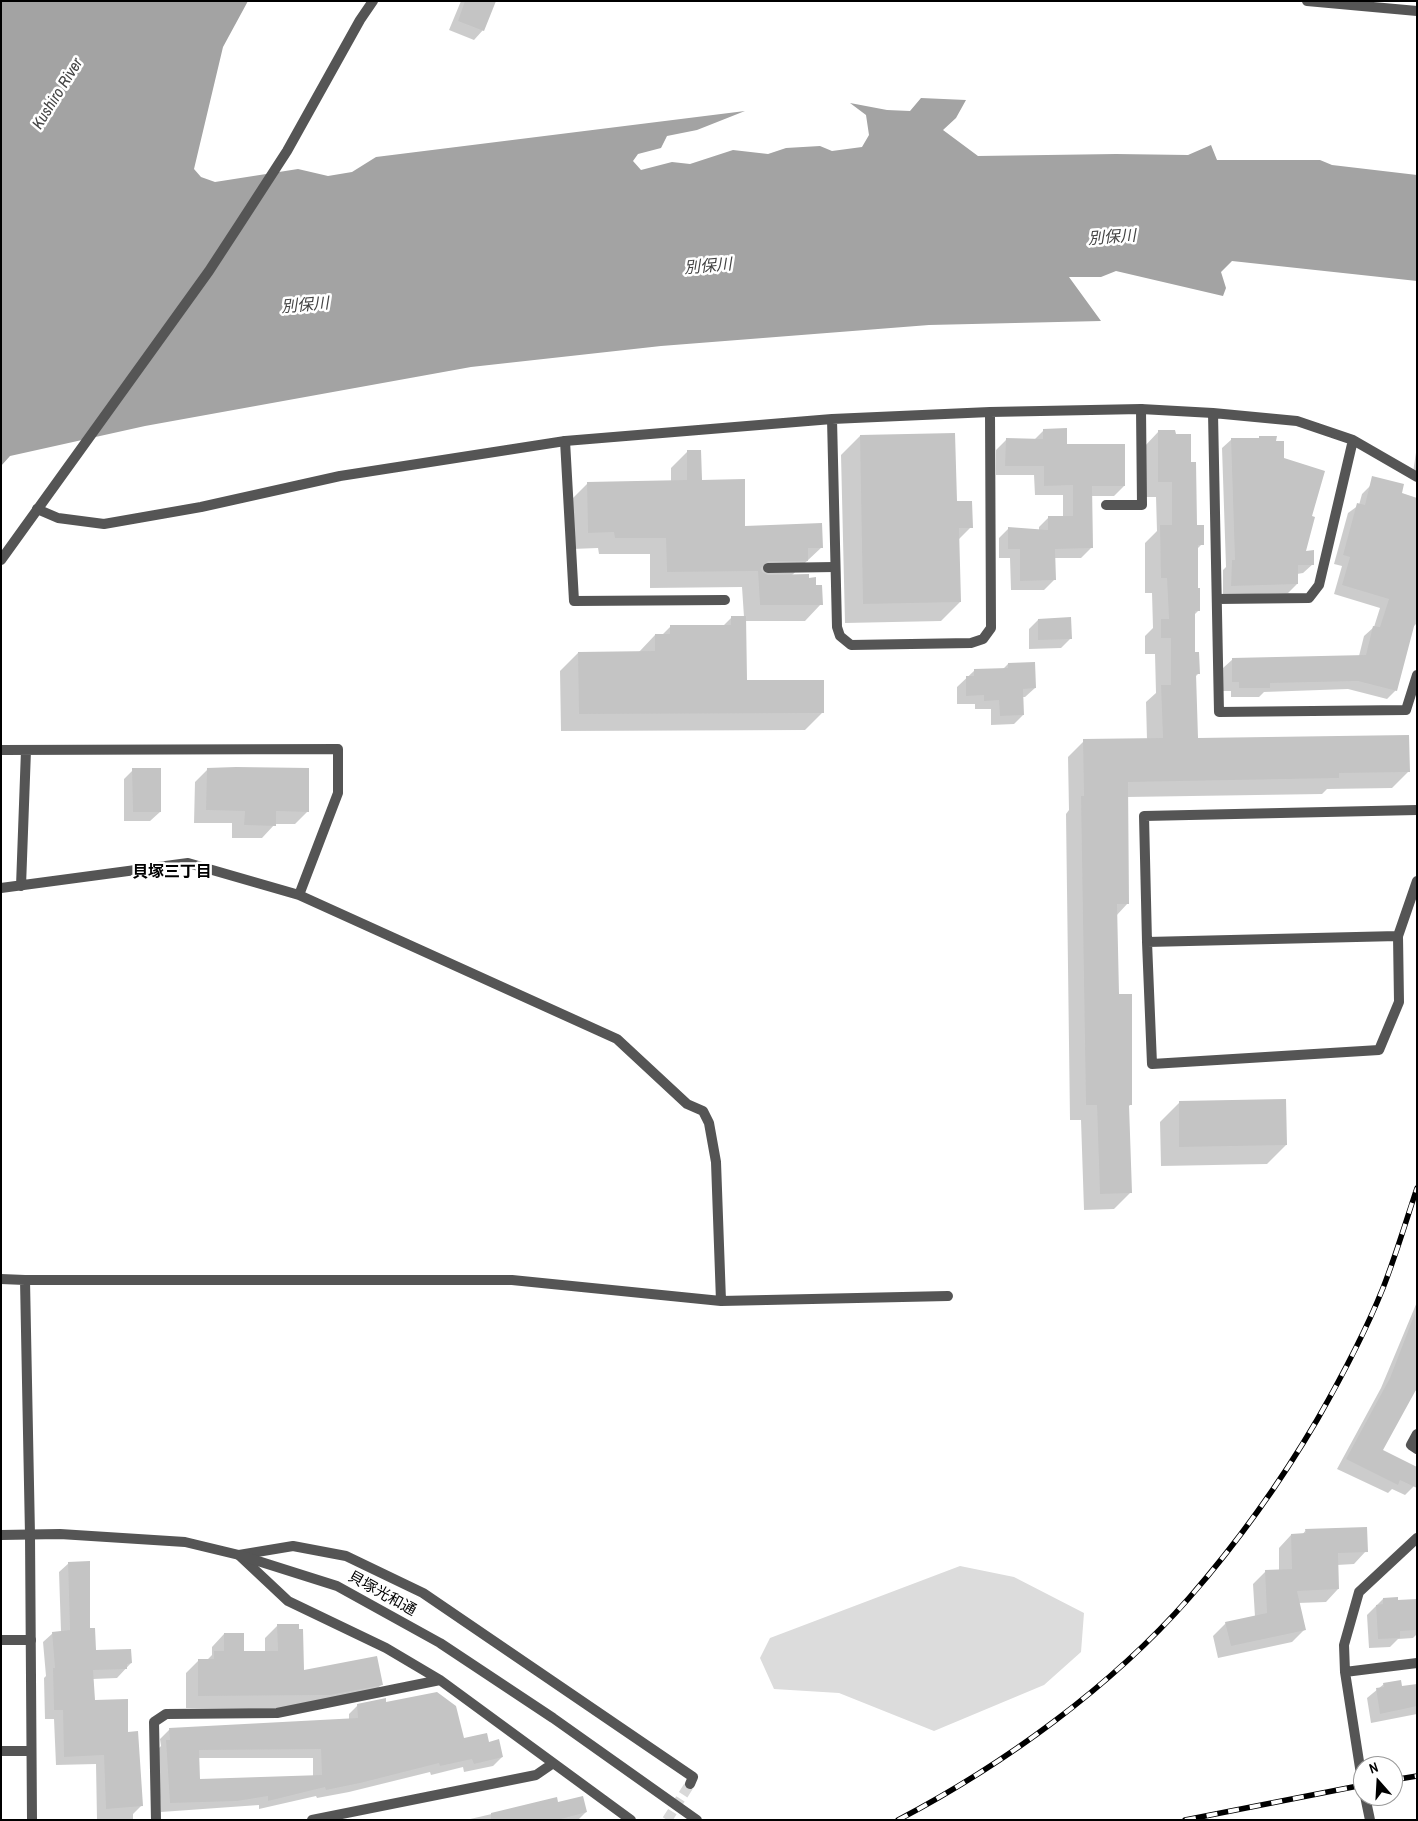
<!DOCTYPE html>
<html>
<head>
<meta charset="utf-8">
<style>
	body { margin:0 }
	#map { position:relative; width:1418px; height:1821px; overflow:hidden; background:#fff; font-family:"Archivo Narrow",sans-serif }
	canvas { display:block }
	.frame { position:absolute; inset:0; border:2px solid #000; pointer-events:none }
	.north { position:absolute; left:1353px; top:1756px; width:50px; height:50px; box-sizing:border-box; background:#fff; border:1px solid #999; border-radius:50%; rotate:341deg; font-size:14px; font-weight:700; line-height:20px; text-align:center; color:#000 }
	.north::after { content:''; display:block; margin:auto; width:18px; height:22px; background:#000; clip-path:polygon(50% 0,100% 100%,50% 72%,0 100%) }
</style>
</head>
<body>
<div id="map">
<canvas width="1418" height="1821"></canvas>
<div class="frame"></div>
<div class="north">N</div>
</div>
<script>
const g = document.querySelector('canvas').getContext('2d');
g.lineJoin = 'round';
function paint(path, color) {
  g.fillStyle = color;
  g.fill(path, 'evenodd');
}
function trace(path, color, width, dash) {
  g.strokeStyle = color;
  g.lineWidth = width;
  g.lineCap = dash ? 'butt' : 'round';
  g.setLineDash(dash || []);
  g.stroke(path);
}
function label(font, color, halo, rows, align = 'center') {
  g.font = font + ' "Archivo Narrow","Noto Sans JP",sans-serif';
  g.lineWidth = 5;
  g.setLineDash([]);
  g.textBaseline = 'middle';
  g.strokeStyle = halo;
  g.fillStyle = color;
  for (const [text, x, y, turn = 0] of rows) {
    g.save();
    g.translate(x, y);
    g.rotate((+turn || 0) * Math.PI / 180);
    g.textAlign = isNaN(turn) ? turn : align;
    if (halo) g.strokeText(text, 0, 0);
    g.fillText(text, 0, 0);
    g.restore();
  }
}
const green = new Path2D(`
	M 960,1566 L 1014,1577 L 1084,1613 L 1081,1652 L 1044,1685 L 934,1731 L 839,1693 L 774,1689 L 760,1658 L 770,1638 Z`);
const water = new Path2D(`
	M 1,1 L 248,1 L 223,47 L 194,169 L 201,177 L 215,182 L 298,169 L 328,176 L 352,172 L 376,157 L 745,111 L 697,130 L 667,136 L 661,148 L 638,154 L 633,161 L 641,170 L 672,162 L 690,164 L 733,150 L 768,154 L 786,148 L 820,146 L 832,151 L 862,147 L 869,135 L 866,115 L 850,103 L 887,110 L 910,111 L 921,98 L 966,100 L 956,118 L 943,130 L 978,156 L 1116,154 L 1188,155 L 1211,145 L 1217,160 L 1320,160 L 1332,165 L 1417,175 L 1417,281 L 1232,261 L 1221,272 L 1226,288 L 1223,296 L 1116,271 L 1101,277 L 1069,277 L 1101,321 L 929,325 L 661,346 L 471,367 L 145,426 L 10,456 L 1,466 Z`);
const shadow = new Path2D(`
	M 461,1 L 494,1 L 483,30 L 474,40 L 449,30 Z
	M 1044,430 L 1124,486 L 1114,496 L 1091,496 L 1091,548 L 1081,558 L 1054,558 L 1054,580 L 1044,590 L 1011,590 L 1010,558 L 999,558 L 999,538 L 1009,528 L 1039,531 L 1039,527 L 1049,517 L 1063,517 L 1063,495 L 1035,495 L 1034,475 L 996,475 L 996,450 L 1006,440 L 1034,440 Z
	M 1159,431 L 1190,463 L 1196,527 L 1202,544 L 1196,550 L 1196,589 L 1199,610 L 1194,615 L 1194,653 L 1198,674 L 1195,677 L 1196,739 L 1408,772 L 1392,788 L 1327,789 L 1322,794 L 1127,797 L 1128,903 L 1116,916 L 1118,996 L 1131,1104 L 1128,1107 L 1130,1193 L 1114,1209 L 1084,1210 L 1081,1120 L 1070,1120 L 1066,814 L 1069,810 L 1068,757 L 1084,741 L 1147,740 L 1146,702 L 1156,693 L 1155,654 L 1145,654 L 1145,636 L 1153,628 L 1152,593 L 1145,593 L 1145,543 L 1157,531 L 1156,497 L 1142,497 L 1143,448 Z
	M 860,436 L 956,503 L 971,527 L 958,540 L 960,602 L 941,621 L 845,623 L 841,455 Z
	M 1232,439 L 1275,442 L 1310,517 L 1305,552 L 1313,564 L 1303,573 L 1297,574 L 1297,584 L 1288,593 L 1223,595 L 1223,570 L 1226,567 L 1222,448 Z
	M 1417,446 L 1417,479 L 1412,479 Z
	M 687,452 L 700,481 L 744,528 L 822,547 L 791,576 L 808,579 L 815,587 L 821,604 L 805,621 L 745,621 L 746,681 L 823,712 L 805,730 L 561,731 L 560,671 L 578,653 L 639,652 L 655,635 L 662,635 L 671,626 L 723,626 L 732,617 L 744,617 L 742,587 L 650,588 L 650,554 L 599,554 L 598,548 L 572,549 L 571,500 L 588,483 L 671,482 L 671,468 Z
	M 1371,485 L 1417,499 L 1417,623 L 1412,628 L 1396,690 L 1387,699 L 1348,689 L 1264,692 L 1259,697 L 1231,697 L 1231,691 L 1223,691 L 1223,668 L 1233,659 L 1359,656 L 1364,636 L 1374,627 L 1380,608 L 1334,594 L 1342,566 L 1334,564 L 1348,513 L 1359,505 L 1362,494 Z
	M 1038,620 L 1070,639 L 1061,648 L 1029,649 L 1029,629 Z
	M 1008,664 L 1035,688 L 1025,697 L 1022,697 L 1023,715 L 1014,724 L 991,725 L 991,709 L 975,709 L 975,704 L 957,704 L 957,687 L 975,670 L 1003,669 Z
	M 208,769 L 308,811 L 295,824 L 275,824 L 262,838 L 232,838 L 232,823 L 194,823 L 195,782 Z
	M 133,770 L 160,812 L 150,821 L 124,821 L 124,779 Z
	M 1179,1103 L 1286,1145 L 1267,1164 L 1161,1166 L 1160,1122 Z
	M 1417,1302 L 1417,1389 L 1412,1394 L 1381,1451 L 1414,1486 L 1405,1495 L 1392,1489 L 1388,1493 L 1337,1469 L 1381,1388 Z
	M 1306,1530 L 1366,1551 L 1354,1564 L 1337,1565 L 1338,1589 L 1326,1602 L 1298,1603 L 1304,1630 L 1292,1642 L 1218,1658 L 1213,1636 L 1226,1623 L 1255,1617 L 1253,1584 L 1266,1571 L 1279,1571 L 1279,1548 L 1291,1535 L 1302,1535 Z
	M 69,1563 L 95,1651 L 131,1663 L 117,1678 L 93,1679 L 94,1701 L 127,1733 L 142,1805 L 133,1814 L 133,1820 L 97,1820 L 96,1764 L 56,1765 L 54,1719 L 45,1719 L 44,1678 L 46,1676 L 43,1642 L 53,1633 L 61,1632 L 59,1572 Z
	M 1383,1599 L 1397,1601 L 1417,1600 L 1417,1634 L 1413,1638 L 1398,1639 L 1390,1647 L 1369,1648 L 1367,1615 Z
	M 278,1625 L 303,1672 L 382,1684 L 369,1697 L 316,1708 L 186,1708 L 186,1673 L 199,1660 L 207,1660 L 212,1655 L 212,1647 L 224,1634 L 242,1652 L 265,1652 L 265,1638 Z
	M 1384,1684 L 1401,1688 L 1417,1685 L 1417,1714 L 1371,1723 L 1367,1698 Z
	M 385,1703 L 502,1757 L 493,1766 L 464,1772 L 463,1767 L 431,1775 L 430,1772 L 349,1792 L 317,1798 L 316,1796 L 259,1809 L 259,1805 L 161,1812 L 157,1750 L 161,1746 L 160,1739 L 169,1730 L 349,1720 L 349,1714 L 358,1705 ZM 198,1758 L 313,1758 L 313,1776 L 199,1780 Z
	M 556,1799 L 558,1804 L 586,1812 L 578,1820 L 466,1820 Z`);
const building = new Path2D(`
	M 465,1 L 496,1 L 484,31 L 458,21 Z
	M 1067,428 L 1067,444 L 1125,444 L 1125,486 L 1092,486 L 1093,548 L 1055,549 L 1056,580 L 1020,581 L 1020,549 L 1008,549 L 1008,527 L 1048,530 L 1048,516 L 1073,516 L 1073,485 L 1044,486 L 1044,466 L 1005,466 L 1006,438 L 1043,439 L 1043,429 Z
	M 1158,430 L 1175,430 L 1176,434 L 1191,434 L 1191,462 L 1196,462 L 1197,525 L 1204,525 L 1204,545 L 1198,545 L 1198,588 L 1200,588 L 1200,611 L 1195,611 L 1195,652 L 1199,652 L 1200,674 L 1196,674 L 1198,738 L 1409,735 L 1410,772 L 1339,773 L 1339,778 L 1128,782 L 1129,904 L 1117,904 L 1119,994 L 1132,994 L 1132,1105 L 1129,1105 L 1132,1193 L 1100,1194 L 1097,1105 L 1086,1105 L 1081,796 L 1084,796 L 1083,739 L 1163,738 L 1161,685 L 1171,685 L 1171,638 L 1161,638 L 1161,619 L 1169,619 L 1167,578 L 1161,578 L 1160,525 L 1172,525 L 1172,482 L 1158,482 Z
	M 955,433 L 957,501 L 972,501 L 973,528 L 959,528 L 961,602 L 863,604 L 860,435 Z
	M 1259,436 L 1277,436 L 1276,441 L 1284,441 L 1284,458 L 1325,471 L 1312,516 L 1315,517 L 1306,551 L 1314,550 L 1314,565 L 1298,565 L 1298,584 L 1231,586 L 1232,560 L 1235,560 L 1231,438 L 1259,438 Z
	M 687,450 L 701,450 L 702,480 L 745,479 L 745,526 L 822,523 L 823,548 L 808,548 L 808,561 L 768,561 L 761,568 L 762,572 L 768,575 L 809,574 L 809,578 L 816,577 L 816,585 L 822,585 L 823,605 L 760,605 L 758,571 L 667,572 L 666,538 L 615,538 L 614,532 L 588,533 L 587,482 L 687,480 Z
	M 1372,476 L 1404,484 L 1402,493 L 1417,498 L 1417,615 L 1397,691 L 1358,681 L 1270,683 L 1270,688 L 1239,688 L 1239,682 L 1232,682 L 1232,658 L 1366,655 L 1373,626 L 1380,627 L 1389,599 L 1342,585 L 1350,557 L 1343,555 L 1357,503 L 1365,505 Z
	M 731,616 L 746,616 L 747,680 L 824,680 L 824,713 L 579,714 L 578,652 L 655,651 L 655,634 L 670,634 L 670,625 L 731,625 Z
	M 1071,617 L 1072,639 L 1038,640 L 1038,619 Z
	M 1035,662 L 1036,688 L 1023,689 L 1024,715 L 1000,716 L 999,700 L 984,701 L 984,695 L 966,696 L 966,676 L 974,676 L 974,669 L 1008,668 L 1008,663 Z
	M 236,767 L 309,768 L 309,812 L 276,811 L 276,826 L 244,825 L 245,811 L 206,810 L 207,768 Z
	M 132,768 L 161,768 L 161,812 L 133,812 Z
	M 1286,1099 L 1287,1145 L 1179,1147 L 1179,1101 Z
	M 1415,1313 L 1417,1388 L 1383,1450 L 1417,1467 L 1417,1488 L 1400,1480 L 1398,1485 L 1346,1459 L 1390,1378 Z
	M 1367,1527 L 1368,1552 L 1338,1553 L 1339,1589 L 1297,1591 L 1306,1630 L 1231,1646 L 1225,1622 L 1267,1613 L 1265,1570 L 1292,1569 L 1291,1534 L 1306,1533 L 1305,1529 Z
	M 90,1561 L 90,1628 L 95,1628 L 96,1650 L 131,1649 L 132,1663 L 127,1664 L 127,1669 L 93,1670 L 95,1700 L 128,1699 L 128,1732 L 138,1731 L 143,1806 L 106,1809 L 104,1755 L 64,1757 L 63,1710 L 54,1710 L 53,1668 L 55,1668 L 52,1632 L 70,1630 L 68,1562 Z
	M 1398,1597 L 1398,1600 L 1417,1599 L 1417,1630 L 1400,1631 L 1400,1638 L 1378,1639 L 1376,1605 L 1383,1604 L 1383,1598 Z
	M 277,1624 L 299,1624 L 299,1629 L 303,1629 L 304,1670 L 377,1656 L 383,1685 L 330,1695 L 198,1696 L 198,1659 L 214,1659 L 214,1651 L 224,1651 L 224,1633 L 244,1633 L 244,1651 L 278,1651 Z
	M 1401,1680 L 1402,1686 L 1417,1684 L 1417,1706 L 1380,1714 L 1376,1688 L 1384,1687 L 1383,1683 Z
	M 437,1692 L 456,1706 L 464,1738 L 487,1733 L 489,1742 L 499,1739 L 503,1757 L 474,1764 L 472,1759 L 440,1766 L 439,1763 L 360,1783 L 326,1790 L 325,1787 L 268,1801 L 268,1796 L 237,1801 L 170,1803 L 166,1740 L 170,1740 L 169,1728 L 358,1718 L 357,1704 L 386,1698 L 386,1702 ZM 321,1749 L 322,1775 L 200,1779 L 199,1750 Z
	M 583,1796 L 587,1812 L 557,1820 L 491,1820 L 491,1813 L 557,1797 L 558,1802 Z`);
const minorTunnel = new Path2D(`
	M 667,1820 L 690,1784`);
const service = new Path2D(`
	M 1307,1 L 1417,11
	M 565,441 L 574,601 L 725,600
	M 1106,505 L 1142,505 L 1141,409
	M 768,568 L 835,567
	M 1,750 L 338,749 L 338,793 L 299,895
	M 21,886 L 26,750
	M 1,888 L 188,863 L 299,895 L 617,1039 L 687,1104 L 703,1111 L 709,1123 L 716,1162 L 721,1301
	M 1398,936 L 1147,942 L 1152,1064 L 1379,1050 L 1399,1002 L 1398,936 L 1417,881
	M 1147,942 L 1144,816 L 1417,810
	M 1,1279 L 25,1280
	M 30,1535 L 25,1280 L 512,1280 L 721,1301 L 948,1296
	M 1,1640 L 31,1640
	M 1,1751 L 31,1751`);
const minor = new Path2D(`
	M 1213,413 L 1219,712 L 1406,710 L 1417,675
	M 832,419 L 837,627 L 840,636 L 851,645 L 971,643 L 983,639 L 991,628 L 990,412
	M 37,509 L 58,518 L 104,524 L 201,507 L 340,476 L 565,441 L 832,419 L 990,412 L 1141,409 L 1213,413 L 1297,421 L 1353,440 L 1417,477
	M 1217,599 L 1309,598 L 1319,585 L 1353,440
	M 1417,1434 L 1411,1445 L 1417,1449
	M 30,1535 L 32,1820
	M 239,1555 L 293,1546 L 346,1556 L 423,1593 L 693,1777 L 690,1784
	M 239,1555 L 288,1601 L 386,1648 L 440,1680 L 631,1820
	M 1345,1672 L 1417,1663
	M 1363,1787 L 1345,1672 L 1344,1645 L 1359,1592 L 1417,1538
	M 1365,1796 L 1370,1820
	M 156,1820 L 154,1722 L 166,1714 L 277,1713 L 440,1680
	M 312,1820 L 536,1775 L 552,1764`);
const tertiary = new Path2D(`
	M 1,560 L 209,271 L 241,222 L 287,151 L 360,20 L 373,1
	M 1,1535 L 60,1534 L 185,1542 L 239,1555 L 337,1586 L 440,1643 L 553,1718 L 697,1820`);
const rail = new Path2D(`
	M 1393,1780 L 1417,1776
	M 898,1820 C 1003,1765 1111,1687 1189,1598 C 1237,1543 1280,1483 1317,1420 C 1341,1378 1365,1333 1383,1288 C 1396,1255 1406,1221 1417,1188
	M 1185,1820 L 1363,1785`);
const streetNames = [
	["貝塚光和通",382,1594,29]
];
const waterNames = [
	["Kushiro River",58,94,-58],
	["別保川",1112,238,-4],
	["別保川",708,267,-5],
	["別保川",305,306,-5]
];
const neighbourhoodNames = [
	["貝塚三丁目",172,873]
];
paint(green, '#dcdcdc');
paint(water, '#a3a3a3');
paint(shadow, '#0003');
paint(building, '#c4c4c4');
trace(minorTunnel, '#d9d9d9', 10, [10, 5]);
trace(service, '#555', 10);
trace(minor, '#555', 10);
trace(tertiary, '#555', 10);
trace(rail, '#000', 5.5);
trace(rail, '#fff', 4, [11]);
label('15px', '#000', '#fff', streetNames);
label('italic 16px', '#444', '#fff', waterNames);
label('bold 16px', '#000', '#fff', neighbourhoodNames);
</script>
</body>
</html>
